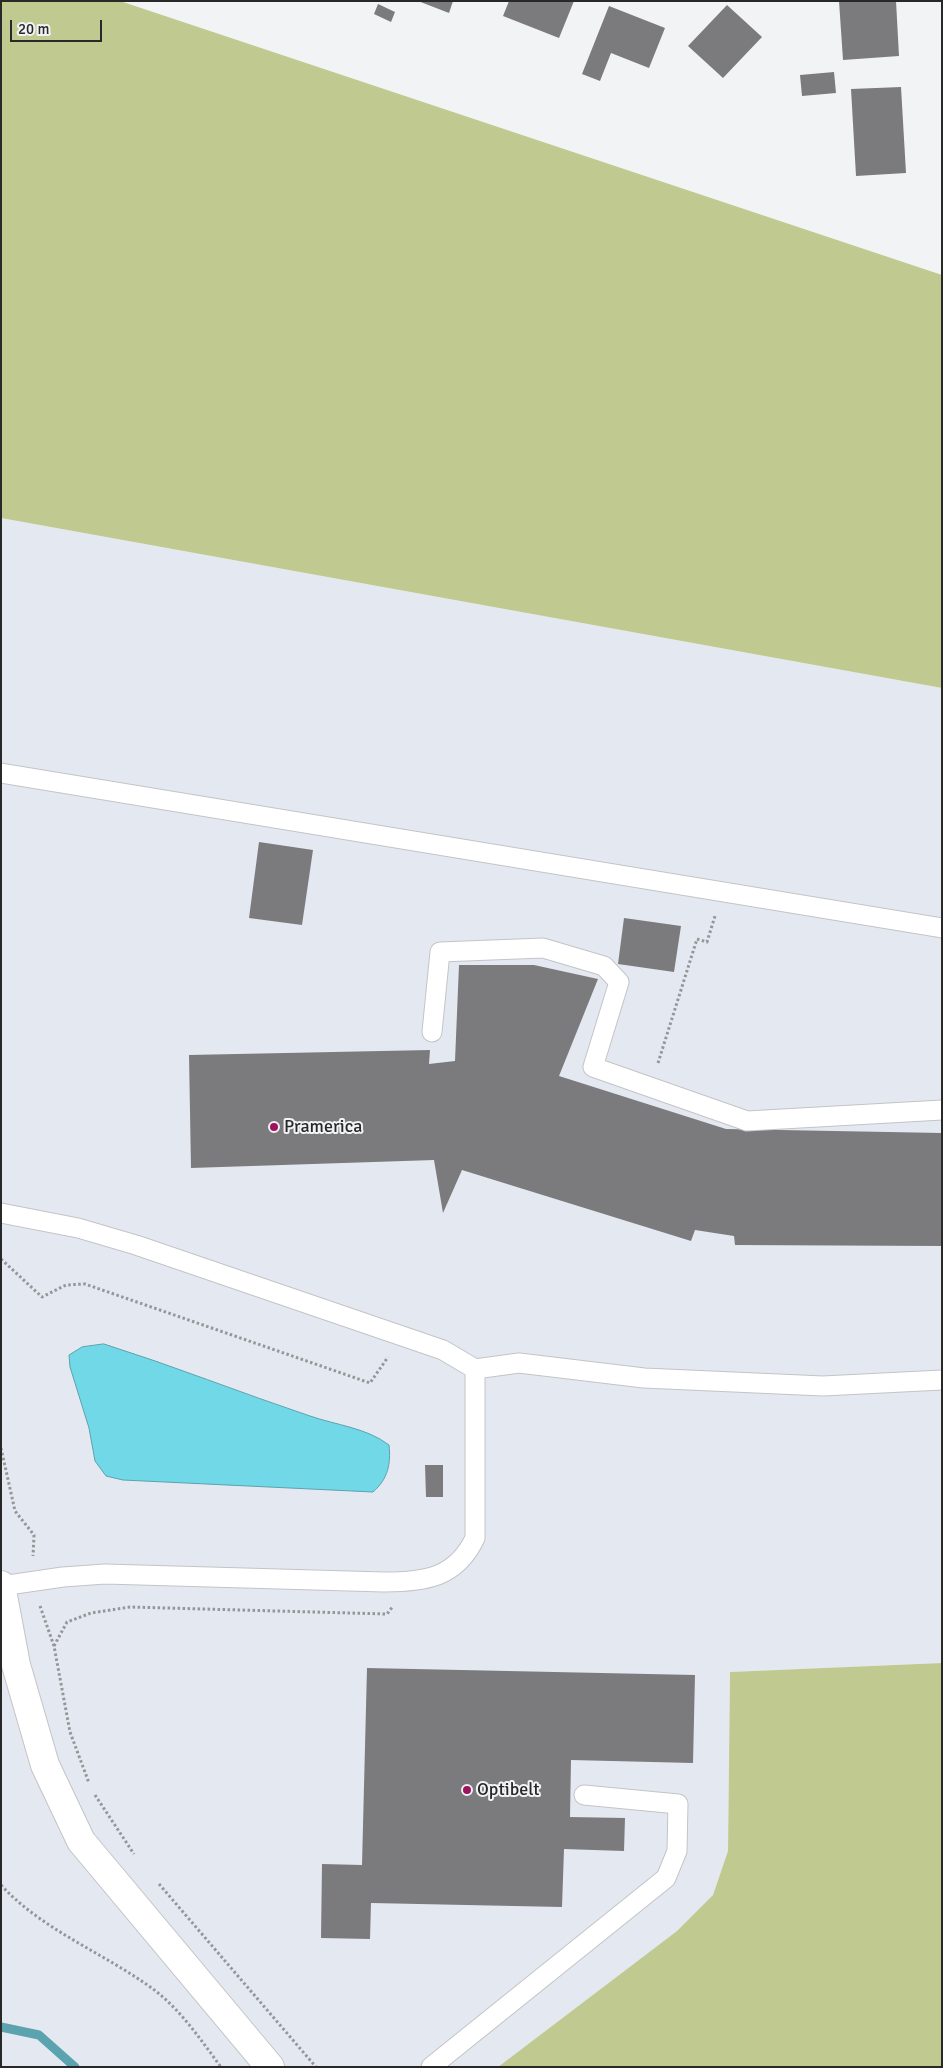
<!DOCTYPE html>
<html>
<head>
<meta charset="utf-8">
<style>
	body { margin:0 }
	#map { position:relative; width:943px; height:2068px; overflow:hidden; background:#f2f3f5; font-family:Signika,sans-serif }
	canvas { display:block }
	.frame { position:absolute; inset:0; border:2px solid #282829; pointer-events:none }
	.scale { position:absolute; left:10px; top:20px; width:92px; height:22px; box-sizing:border-box; border:2px solid #282829; border-top:0; padding-left:6px; font-size:15px; line-height:18px; white-space:nowrap; color:#282829; -webkit-text-stroke:4px #f2f3f5; paint-order:stroke }
</style>
</head>
<body>
<div id="map">
<canvas width="943" height="2068"></canvas>
<div class="frame"></div>
<div class="scale">20 m</div>
</div>
<script>
const g = document.querySelector('canvas').getContext('2d');
g.lineJoin = 'round';
function paint(path, color) {
  g.fillStyle = color;
  g.fill(path, 'evenodd');
}
function trace(path, color, width, dash) {
  g.strokeStyle = color;
  g.lineWidth = width;
  g.lineCap = dash ? 'butt' : 'round';
  g.setLineDash(dash || []);
  g.stroke(path);
}
function label(font, color, halo, rows, align = 'center') {
  g.font = font + ' Signika,sans-serif';
  g.lineWidth = 4;
  g.setLineDash([]);
  g.textBaseline = 'middle';
  g.strokeStyle = halo;
  g.fillStyle = color;
  for (const [text, x, y, turn = 0] of rows) {
    g.save();
    g.translate(x, y);
    g.rotate((+turn || 0) * Math.PI / 180);
    g.textAlign = isNaN(turn) ? turn : align;
    if (halo) g.strokeText(text, 0, 0);
    g.fillText(text, 0, 0);
    g.restore();
  }
}
const built = new Path2D(`
	M 1,518 L 942,688 L 942,1663 L 730,1672 L 728,1851 L 713,1895 L 677,1931 L 498,2067 L 1,2067 Z`);
const green = new Path2D(`
	M 1,1 L 120,1 L 942,275 L 942,688 L 1,518 Z
	M 942,1663 L 942,2067 L 498,2067 L 677,1931 L 713,1895 L 728,1851 L 730,1672 Z`);
const water = new Path2D(`
	M 104,1344 C 174,1366 241,1393 310,1416 C 336,1425 367,1428 389,1445 C 391,1464 388,1479 373,1492 L 123,1480 L 106,1476 L 95,1461 L 89,1428 L 70,1367 L 69,1355 L 82,1347 Z`);
const stream = new Path2D(`
	M 1,2027 L 39,2035 L 75,2067`);
const building = new Path2D(`
	M 418,1 L 453,1 L 449,13 Z
	M 509,1 L 574,1 L 559,38 L 503,16 Z
	M 839,1 L 896,1 L 899,56 L 843,60 Z
	M 378,4 L 395,12 L 391,22 L 374,14 Z
	M 727,5 L 762,37 L 723,78 L 688,46 Z
	M 609,6 L 665,28 L 649,68 L 611,53 L 600,81 L 582,74 Z
	M 834,72 L 836,93 L 802,96 L 800,75 Z
	M 901,87 L 906,173 L 856,176 L 851,89 Z
	M 259,842 L 313,850 L 302,925 L 249,918 Z
	M 624,918 L 681,926 L 674,972 L 618,964 Z
	M 459,965 L 534,965 L 598,979 L 559,1076 L 726,1129 L 942,1133 L 942,1246 L 735,1245 L 734,1236 L 695,1230 L 691,1241 L 462,1170 L 443,1213 L 434,1160 L 191,1168 L 189,1055 L 430,1050 L 429,1064 L 455,1061 Z
	M 425,1465 L 443,1465 L 443,1497 L 426,1497 Z
	M 367,1668 L 695,1675 L 693,1763 L 571,1760 L 570,1817 L 625,1818 L 624,1851 L 564,1849 L 562,1907 L 371,1903 L 370,1939 L 321,1938 L 322,1864 L 362,1865 Z`);
const path = new Path2D(`
	M 658,1063 L 697,939 L 707,942 L 715,916
	M 1,1259 L 42,1297 L 66,1285 L 85,1284 L 370,1383 L 388,1357
	M 1,1448 L 15,1511 L 34,1535 L 33,1556
	M 40,1606 L 54,1646 L 70,1732 L 89,1783
	M 54,1646 L 67,1622 L 91,1613 L 130,1607 L 387,1614 L 393,1606
	M 95,1795 L 134,1854
	M 159,1884 L 316,2067
	M 1,1885 C 42,1930 104,1953 153,1989 C 181,2010 200,2039 221,2067`);
const service = new Path2D(`
	M 1,773 L 942,928
	M 432,1032 L 440,952 L 543,948 L 604,966 L 619,982 L 593,1067 L 747,1121 L 942,1110
	M 1,1213 L 78,1228 L 136,1245 L 443,1350 L 475,1369 L 519,1363 L 644,1378 L 823,1386 L 942,1380
	M 1,1586 L 63,1577 L 105,1574 L 384,1582 C 425,1582 456,1578 475,1538 L 475,1369
	M 431,2067 L 666,1878 L 677,1851 L 678,1804 L 584,1795`);
const minor = new Path2D(`
	M 1,1585 L 16,1665 L 45,1765 L 81,1841 L 270,2067`);
const markers = [
	[274,1127,5,"#9f125d"],
	[467,1790,5,"#9f125d"]
];
const poiNames = [
	["Pramerica",284,1127],
	["Optibelt",477,1790]
];
paint(built, '#e4e8f1');
paint(green, '#c0ca90');
paint(water, '#71d8e7');
trace(water, '#5ba3ae', 1);
trace(stream, '#5ba3ae', 9);
paint(building, '#7b7b7e');
trace(service, '#c3c4c7', 21);
trace(minor, '#c3c4c7', 30);
trace(path, '#959697', 3, [2.5, 2.5]);
trace(service, '#fff', 19);
trace(minor, '#fff', 28);
for (const [x, y, r, color] of markers) {
  const dot = new Path2D();
  dot.arc(x, y, r, 0, 2 * Math.PI);
  g.fillStyle = color;
  g.fill(dot);
  trace(dot, '#f2f3f5', 2);
}
label('18px', '#282829', '#f2f3f5', poiNames, 'left');
</script>
</body>
</html>
